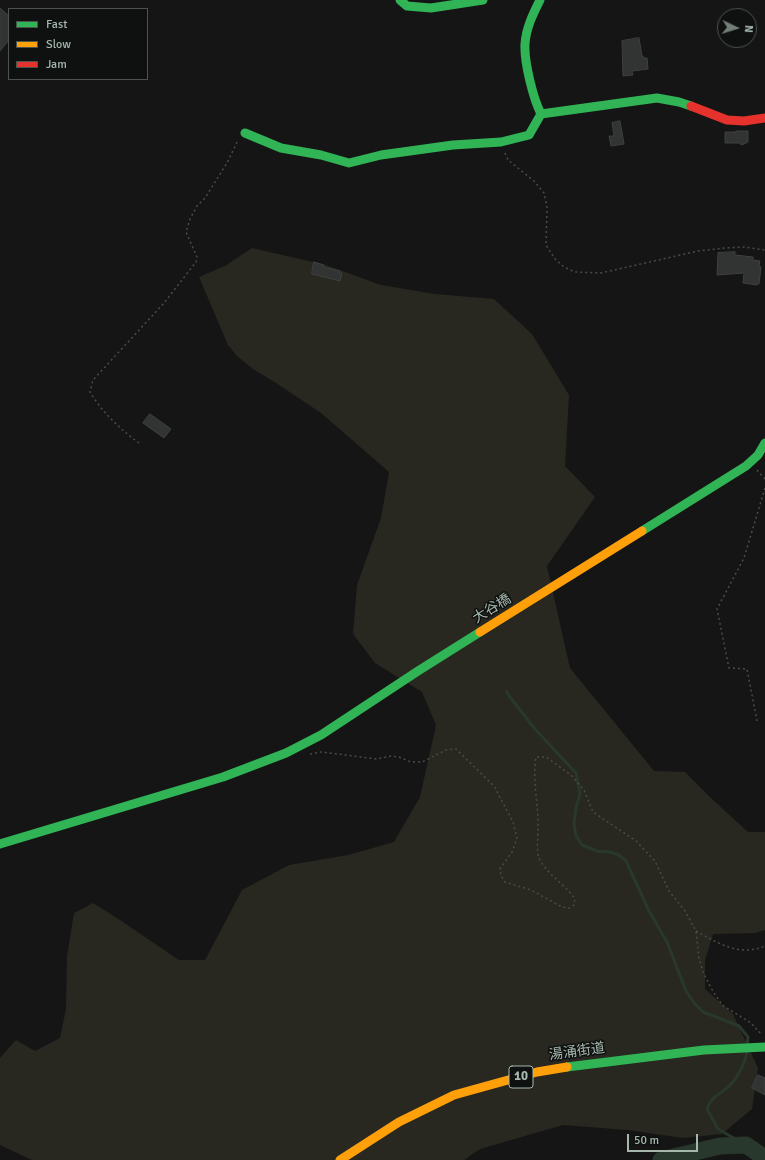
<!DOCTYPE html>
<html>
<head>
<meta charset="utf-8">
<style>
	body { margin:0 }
	#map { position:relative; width:765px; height:1160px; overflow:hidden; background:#151515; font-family:Signika,sans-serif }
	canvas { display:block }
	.legend { position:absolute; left:8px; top:8px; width:140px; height:72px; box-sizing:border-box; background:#0f1110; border:1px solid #4b534f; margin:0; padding:5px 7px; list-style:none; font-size:12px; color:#a5b7ad }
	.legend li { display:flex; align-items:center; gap:8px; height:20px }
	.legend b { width:20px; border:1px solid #4b534f }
	.north { position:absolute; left:717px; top:8px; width:40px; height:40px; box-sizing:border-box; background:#0f1110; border:1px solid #4b534f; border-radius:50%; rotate:94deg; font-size:11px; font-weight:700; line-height:16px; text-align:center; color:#a5b7ad }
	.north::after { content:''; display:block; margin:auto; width:14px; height:18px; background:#737e78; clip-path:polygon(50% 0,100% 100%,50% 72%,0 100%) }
	.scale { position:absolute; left:627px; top:1134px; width:71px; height:18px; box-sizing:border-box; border:2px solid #a5b7ad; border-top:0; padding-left:5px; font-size:12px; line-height:14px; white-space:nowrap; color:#a5b7ad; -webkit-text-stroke:3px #0f1110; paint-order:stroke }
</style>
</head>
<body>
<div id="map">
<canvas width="765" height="1160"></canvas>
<ul class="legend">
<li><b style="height:5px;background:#30b455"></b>Fast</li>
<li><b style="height:5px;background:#ff9f0a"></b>Slow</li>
<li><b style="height:5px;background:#e5322d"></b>Jam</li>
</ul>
<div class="north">N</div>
<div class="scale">50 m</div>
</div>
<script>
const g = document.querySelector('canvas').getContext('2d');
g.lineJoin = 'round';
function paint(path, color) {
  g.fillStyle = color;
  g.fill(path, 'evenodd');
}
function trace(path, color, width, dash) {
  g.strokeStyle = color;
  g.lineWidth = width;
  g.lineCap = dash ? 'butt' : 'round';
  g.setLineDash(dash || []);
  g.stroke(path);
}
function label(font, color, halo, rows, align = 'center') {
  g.font = font + ' Signika,"Noto Sans JP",sans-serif';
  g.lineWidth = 3;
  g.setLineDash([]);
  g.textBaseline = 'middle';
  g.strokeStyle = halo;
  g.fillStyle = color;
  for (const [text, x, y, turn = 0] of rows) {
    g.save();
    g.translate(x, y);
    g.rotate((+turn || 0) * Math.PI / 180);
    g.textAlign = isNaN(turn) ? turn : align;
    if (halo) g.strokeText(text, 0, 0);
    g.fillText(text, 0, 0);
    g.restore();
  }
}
const green = new Path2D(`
	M 252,248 L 326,265 L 381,285 L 435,294 L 494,299 L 532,334 L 569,395 L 565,466 L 595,497 L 547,566 L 570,668 L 654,771 L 685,772 L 712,799 L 748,832 L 765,832 L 765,930 L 755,933 L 713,934 L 705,961 L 705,989 L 733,1014 L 758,1068 L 752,1109 L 722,1134 L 683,1138 L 627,1130 L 563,1125 L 480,1149 L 464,1160 L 32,1160 L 0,1145 L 0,1058 L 16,1040 L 35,1051 L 60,1038 L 66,1009 L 67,956 L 74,913 L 93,903 L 120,920 L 179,960 L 205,960 L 242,890 L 289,865 L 348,855 L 394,842 L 420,797 L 436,725 L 422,692 L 375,663 L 353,634 L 357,585 L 381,518 L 389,472 L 321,413 L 276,383 L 253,369 L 237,356 L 228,345 L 199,277 L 225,266 Z`);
const stream = new Path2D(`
	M 507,691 L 507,693 L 534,728 L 576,773 L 580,794 L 576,808 L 574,824 L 576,836 L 582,845 L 597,851 L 610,852 L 619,855 L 626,861 L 649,911 L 667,942 L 686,991 L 694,1003 L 703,1012 L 739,1026 L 748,1037 L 747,1045
	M 746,1145 L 718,1129 L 707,1109 C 712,1095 719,1096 729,1086 C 737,1079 745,1063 747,1052`);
const river = new Path2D(`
	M 661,1160 L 720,1146 L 746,1145 L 765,1158`);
const building = new Path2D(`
	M 0,8 L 9,16 L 9,40 L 0,51 Z
	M 639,38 L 642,56 L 643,56 L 643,58 L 647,58 L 648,69 L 632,71 L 633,75 L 623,76 L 622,41 Z
	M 620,121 L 624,144 L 611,146 L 609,136 L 614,136 L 612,123 Z
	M 736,131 L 748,131 L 748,142 L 742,145 L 739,143 L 725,143 L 725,132 L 736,132 Z
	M 735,252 L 735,255 L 753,257 L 753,260 L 760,261 L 759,266 L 761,267 L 759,284 L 758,283 L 757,285 L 743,283 L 744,273 L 717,275 L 718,253 Z
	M 314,262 L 324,265 L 323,267 L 340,271 L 339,273 L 342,273 L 340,281 L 312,274 Z
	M 150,414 L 171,429 L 164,438 L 143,423 Z
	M 758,1075 L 765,1078 L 765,1095 L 752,1088 Z`);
const path = new Path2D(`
	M 505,153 L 508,160 L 534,181 L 544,193 L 547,207 L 546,245 L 555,259 L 564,267 L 575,272 L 601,273 L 698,251 L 725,248 L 744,247 L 765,250
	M 139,443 C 120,429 102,412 90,392 L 93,380 L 164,303 L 196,262 L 197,257 L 186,232 L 190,219 L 197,206 L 205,198 L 227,163 L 238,140
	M 757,470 L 765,479
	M 757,721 L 747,669 L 729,668 L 717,609 L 744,558 L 765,488
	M 310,754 L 321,752 L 377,759 L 391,756 L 399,757 L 411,762 L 422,762 L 446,750 L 456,749 L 494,786 L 513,822 L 517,838 L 512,852 L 500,869 L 501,876 L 505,882 L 531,890 L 562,907 L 570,908 L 574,905 L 575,899 C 565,884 547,875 539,858 C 536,851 538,838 538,830 C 539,806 532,782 536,757 L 546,757 L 571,775 L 584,790 L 593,812 L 636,841 L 655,861 L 669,891 L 685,911 L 696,931 L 699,958 L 703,972 L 711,988 L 722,1005 L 751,1023 L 761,1034
	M 696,931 C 718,943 739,957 765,946`);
const fast = new Path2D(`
	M 400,0 L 407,6 L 431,8 L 483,0
	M 540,0 C 533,14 526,28 525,44 C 524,62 533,98 541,114 L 657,98 L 679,102 L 691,106
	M 245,133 L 281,148 L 321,155 L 349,163 L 381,155 L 453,145 L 501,142 L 529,135 L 541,114
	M 642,531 L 746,466 L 758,455 L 765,443
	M 0,844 L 223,777 L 286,753 L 321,735 L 418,671 L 480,632
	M 567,1067 L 704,1050 L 765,1047`);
const slow = new Path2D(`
	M 480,632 L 642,531
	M 340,1160 L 399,1122 L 454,1095 L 537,1072 L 567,1067`);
const jam = new Path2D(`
	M 691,106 L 727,120 L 744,121 L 765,118`);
const shields = [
	[521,1077,24]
];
const shieldNames = [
	["10",521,1077]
];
const streetNames = [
	["大谷橋",492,609,-32],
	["湯涌街道",577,1052,-8]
];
paint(green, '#282720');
trace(stream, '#29382d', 3);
trace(river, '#29382d', 17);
paint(building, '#323434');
trace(building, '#3d413f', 1);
trace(path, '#484d4a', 1.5, [2, 3]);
trace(fast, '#30b455', 9);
trace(slow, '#ff9f0a', 9);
trace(jam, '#e5322d', 9);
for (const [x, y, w] of shields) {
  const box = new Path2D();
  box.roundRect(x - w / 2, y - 11, w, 22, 3);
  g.fillStyle = '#0f1110';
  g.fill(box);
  trace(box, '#a5b7ad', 1);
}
label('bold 13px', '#a5b7ad', null, shieldNames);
label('14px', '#a5b7ad', '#0f1110', streetNames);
</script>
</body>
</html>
